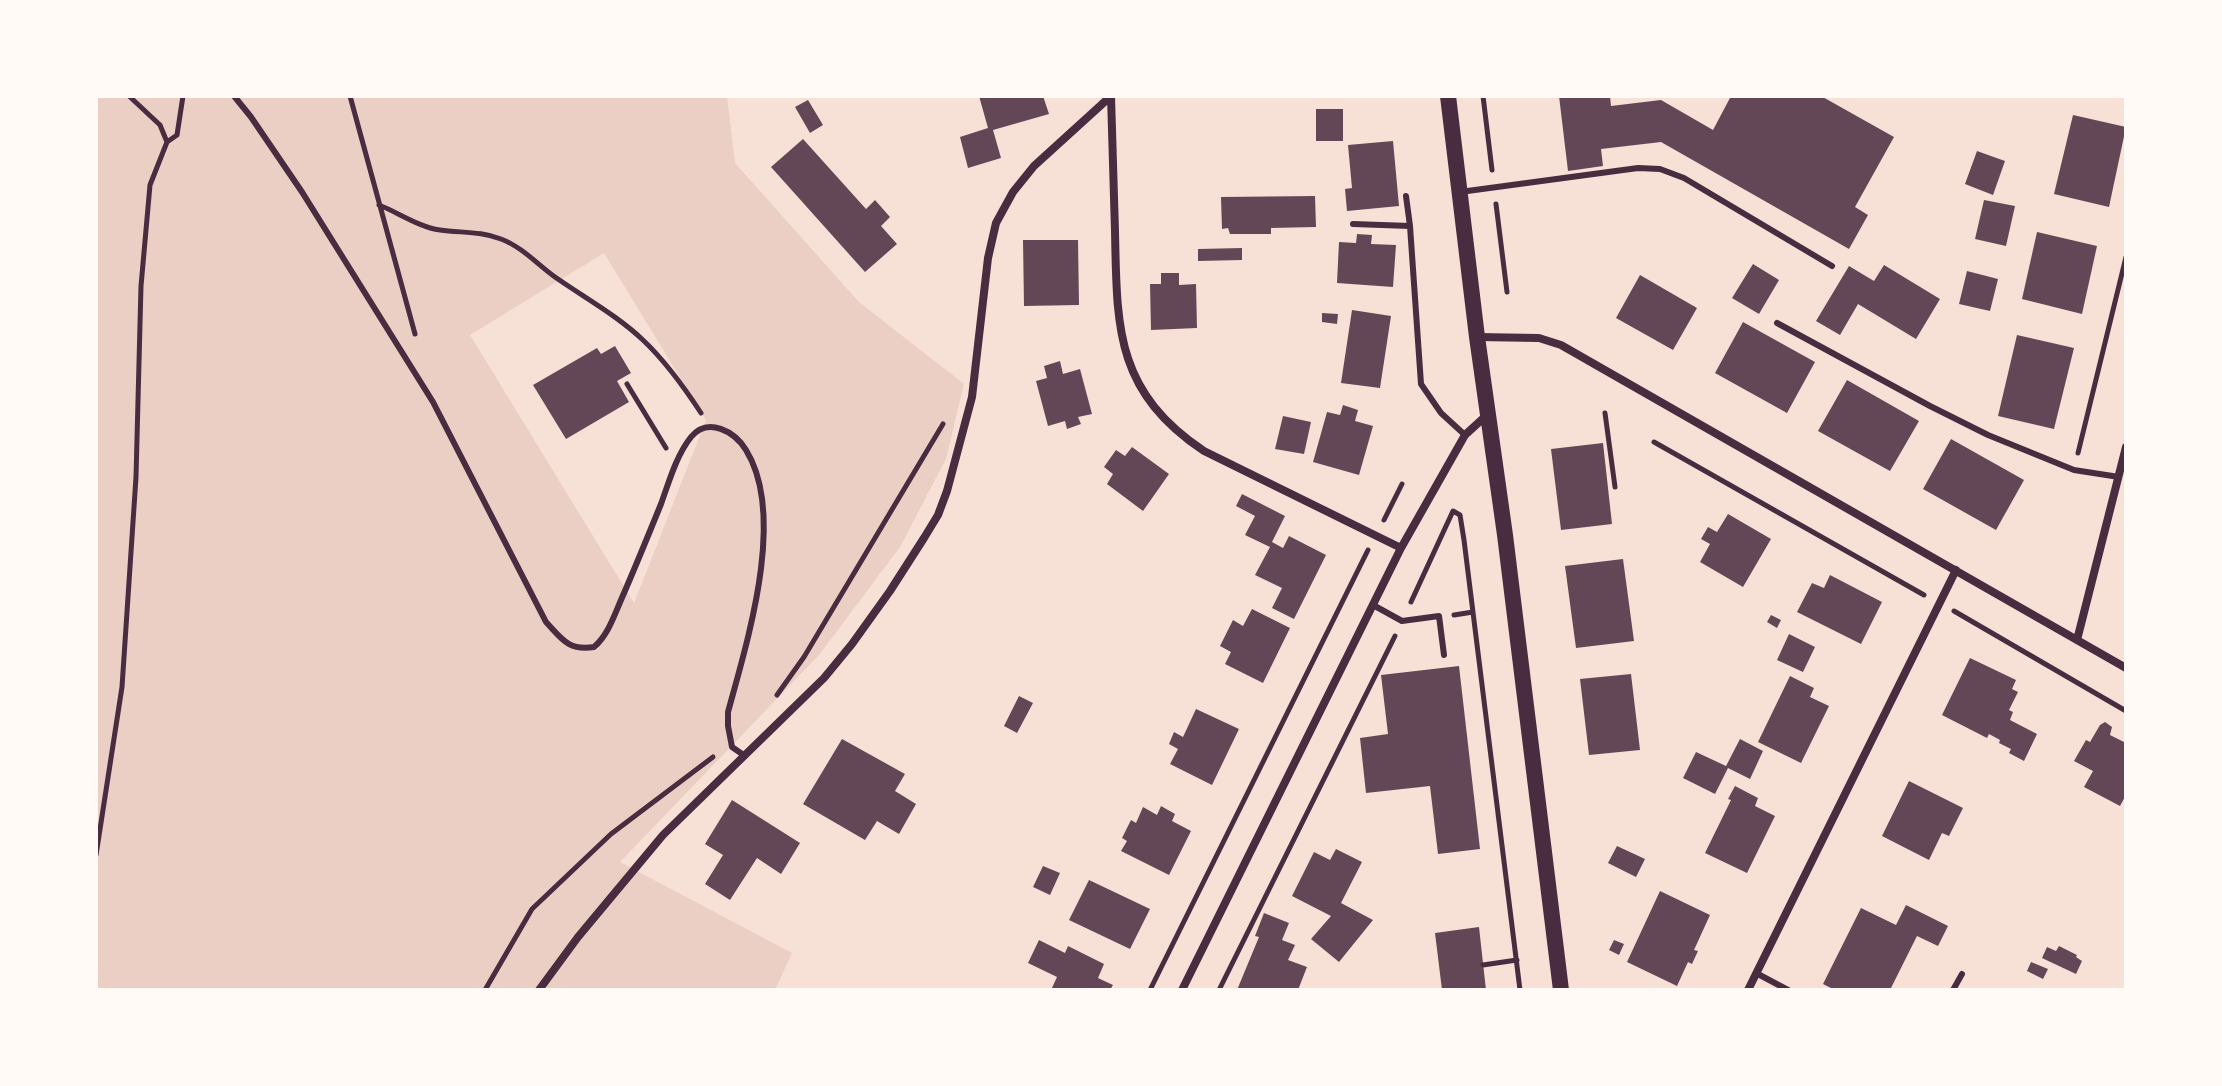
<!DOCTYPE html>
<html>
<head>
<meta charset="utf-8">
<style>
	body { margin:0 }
	#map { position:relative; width:2222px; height:1086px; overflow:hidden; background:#f7e1d7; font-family:"Alegreya Sans",sans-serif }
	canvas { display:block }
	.frame { position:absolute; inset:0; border:98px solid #fffaf5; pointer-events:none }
</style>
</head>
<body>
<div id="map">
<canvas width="2222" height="1086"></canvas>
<div class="frame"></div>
</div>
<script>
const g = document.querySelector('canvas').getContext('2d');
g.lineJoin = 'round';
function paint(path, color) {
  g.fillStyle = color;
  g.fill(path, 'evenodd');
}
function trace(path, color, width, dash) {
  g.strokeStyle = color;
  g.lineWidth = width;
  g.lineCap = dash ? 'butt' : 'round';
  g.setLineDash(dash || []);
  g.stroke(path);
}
const green = new Path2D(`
	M 96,96 L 727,96 L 735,163 L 859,302 L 964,384 L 946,459 L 900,547 L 820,654 L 620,862 L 792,953 L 775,990 L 96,990 ZM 604,253 L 706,420 L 634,603 L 470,335 Z`);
const building = new Path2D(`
	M 979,96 L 1043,96 L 1049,114 L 993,130 L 1001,158 L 968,168 L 960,137 L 988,128 Z
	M 1559,96 L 1610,96 L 1611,106 L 1661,100 L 1713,130 L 1731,96 L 1821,96 L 1894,137 L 1855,207 L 1868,215 L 1849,249 L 1661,142 L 1601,149 L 1603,166 L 1568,171 Z
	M 808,100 L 823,125 L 810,133 L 795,107 Z
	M 1316,109 L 1343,109 L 1343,141 L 1316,141 Z
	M 2073,115 L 2126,127 L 2109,207 L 2054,194 Z
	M 803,139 L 866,209 L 875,200 L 890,217 L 881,226 L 897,244 L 865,272 L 771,167 Z
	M 1393,141 L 1399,206 L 1347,211 L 1345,189 L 1352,188 L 1348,145 Z
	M 1977,151 L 2005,161 L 1993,195 L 1965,184 Z
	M 1315,196 L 1316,227 L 1271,228 L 1271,234 L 1230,234 L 1228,228 L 1222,229 L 1221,197 Z
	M 1984,200 L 2015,206 L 2006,246 L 1975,239 Z
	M 2037,232 L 2097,246 L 2082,314 L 2022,299 Z
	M 1357,234 L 1372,235 L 1371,244 L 1396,245 L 1393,287 L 1337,283 L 1339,242 L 1356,243 Z
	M 1023,240 L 1078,240 L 1079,305 L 1024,306 Z
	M 1242,248 L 1242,260 L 1198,261 L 1198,249 Z
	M 1753,264 L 1779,280 L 1759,314 L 1732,298 Z
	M 1884,265 L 1940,299 L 1916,339 L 1858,304 L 1840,335 L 1816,321 L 1849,266 L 1874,281 Z
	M 1967,271 L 1998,279 L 1990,311 L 1959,304 Z
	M 1161,273 L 1179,273 L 1179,285 L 1196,284 L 1197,328 L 1151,330 L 1150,284 L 1161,284 Z
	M 1640,275 L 1697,308 L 1673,350 L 1616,318 Z
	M 1352,310 L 1391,316 L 1380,388 L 1341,383 Z
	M 1322,313 L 1338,314 L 1337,324 L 1322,322 Z
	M 1743,322 L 1815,362 L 1787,413 L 1715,373 Z
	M 2017,335 L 2074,348 L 2054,429 L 1998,416 Z
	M 615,346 L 631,373 L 617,381 L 629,402 L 566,439 L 533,385 L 597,348 L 601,354 Z
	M 1060,361 L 1063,374 L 1080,369 L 1092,414 L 1078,417 L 1081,424 L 1067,429 L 1065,421 L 1048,426 L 1036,381 L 1047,378 L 1044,366 Z
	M 1847,380 L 1919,421 L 1890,471 L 1818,431 Z
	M 1343,405 L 1358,410 L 1355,421 L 1373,426 L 1359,475 L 1313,462 L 1327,412 L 1340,415 Z
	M 1283,416 L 1311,422 L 1304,454 L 1275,449 Z
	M 1951,439 L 2024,480 L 1996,530 L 1923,489 Z
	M 1603,443 L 1612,524 L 1561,530 L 1551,449 Z
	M 1132,447 L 1169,474 L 1143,511 L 1107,484 L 1113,474 L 1104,467 L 1116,450 L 1125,456 Z
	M 1242,494 L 1285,516 L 1272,542 L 1283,548 L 1289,536 L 1326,555 L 1294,619 L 1272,608 L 1282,588 L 1255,575 L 1270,547 L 1245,535 L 1255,516 L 1236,506 Z
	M 1728,514 L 1771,539 L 1743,587 L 1700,562 L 1710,544 L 1701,539 L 1708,527 L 1717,532 Z
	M 1623,559 L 1634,641 L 1576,648 L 1565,566 Z
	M 1830,575 L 1882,602 L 1861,644 L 1797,612 L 1812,583 L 1824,588 Z
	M 1252,609 L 1290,628 L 1263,683 L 1225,664 L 1231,652 L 1220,646 L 1233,620 L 1243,626 Z
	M 1771,615 L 1781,620 L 1777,628 L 1767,622 Z
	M 1789,634 L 1815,647 L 1803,672 L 1777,660 Z
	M 1970,658 L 2016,680 L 2012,689 L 2018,692 L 2009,710 L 2013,712 L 2010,720 L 2037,734 L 2024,761 L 2009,753 L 2011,749 L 1999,743 L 2000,740 L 1989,734 L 1987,738 L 1942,715 Z
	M 1459,666 L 1480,849 L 1438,854 L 1430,786 L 1366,793 L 1360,738 L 1388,734 L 1381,675 Z
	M 1631,674 L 1640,750 L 1589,755 L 1580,679 Z
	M 1790,676 L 1814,688 L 1810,697 L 1829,706 L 1801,763 L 1758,742 Z
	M 1019,696 L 1033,703 L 1017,733 L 1004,726 Z
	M 1196,709 L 1239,729 L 1212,785 L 1170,764 L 1178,749 L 1169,744 L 1174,732 L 1183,737 Z
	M 2105,722 L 2112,727 L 2110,735 L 2126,743 L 2126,795 L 2120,806 L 2084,787 L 2093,771 L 2074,761 L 2086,740 L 2090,742 L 2100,725 Z
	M 842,739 L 905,774 L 895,791 L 916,804 L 899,834 L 877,821 L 865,840 L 803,804 Z
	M 1740,739 L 1763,751 L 1750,779 L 1728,768 L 1715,794 L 1683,778 L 1696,752 L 1726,766 Z
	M 1909,781 L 1963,808 L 1949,836 L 1942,833 L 1929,860 L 1882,836 Z
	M 1735,786 L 1758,798 L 1755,806 L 1775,816 L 1747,873 L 1705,853 L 1731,800 L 1728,799 Z
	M 732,800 L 800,843 L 781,874 L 757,858 L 730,900 L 705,884 L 723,855 L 705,844 Z
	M 1161,806 L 1175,814 L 1172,821 L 1191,831 L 1169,875 L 1121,851 L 1127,841 L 1122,838 L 1131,820 L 1136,823 L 1143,807 L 1157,815 Z
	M 1617,846 L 1645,859 L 1636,877 L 1608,863 Z
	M 1336,849 L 1362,862 L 1341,903 L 1373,920 L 1339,962 L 1311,939 L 1331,916 L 1292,896 L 1314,852 L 1330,860 Z
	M 1043,866 L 1060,873 L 1050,895 L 1033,887 Z
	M 1089,880 L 1150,909 L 1130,949 L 1069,920 Z
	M 1660,891 L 1710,915 L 1694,950 L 1698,951 L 1692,964 L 1688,962 L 1677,986 L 1627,962 Z
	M 1906,905 L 1948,926 L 1938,946 L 1917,936 L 1890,990 L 1835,990 L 1823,984 L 1861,908 L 1896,925 Z
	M 1264,913 L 1289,923 L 1282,940 L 1295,945 L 1288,960 L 1307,967 L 1298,990 L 1237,990 L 1259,937 L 1255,936 Z
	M 1479,927 L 1486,990 L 1442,990 L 1435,933 Z
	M 1039,940 L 1065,953 L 1068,946 L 1104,964 L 1098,978 L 1113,985 L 1110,990 L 1051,990 L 1057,977 L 1028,963 Z
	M 1614,940 L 1624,944 L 1619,955 L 1609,950 Z
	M 2059,946 L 2077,955 L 2076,957 L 2082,961 L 2076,974 L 2042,958 L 2047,947 L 2056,951 Z
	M 2031,962 L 2048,969 L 2043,979 L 2027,971 Z`);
const path = new Path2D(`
	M 350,96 L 415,334
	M 1483,96 L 1492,170
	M 167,142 L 177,135 L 183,96
	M 1496,204 L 1507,292
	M 379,205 C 399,213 419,227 440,230 C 461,233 481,231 501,239 C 522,247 537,264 555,277 C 585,298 618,316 644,341 C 667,363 684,387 701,413
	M 627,384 L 666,448
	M 1605,413 L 1615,487
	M 1654,442 L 1924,595
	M 2078,453 L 2126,257
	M 1384,520 L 1402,484
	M 1411,602 L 1453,511 L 1460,515 L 1464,540 L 1520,990
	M 1954,611 L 2126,711
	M 1454,615 L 1473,612
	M 777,695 L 804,657 L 943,424
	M 96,855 L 122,687 L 136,477 L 141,286 L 150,185 L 167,142 L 160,125 L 129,96
	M 1483,965 L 1517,960
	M 485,990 L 532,909 L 611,834 L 713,757
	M 1150,990 L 1368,550
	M 1219,990 L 1395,636`);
const service = new Path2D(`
	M 234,96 L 251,117 L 302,192 L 433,402 L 546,622 C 562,639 568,651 594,647 C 608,635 614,616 621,600 C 635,568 648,536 661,504 C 669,482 676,456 691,437 C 708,416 735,432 746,450 C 787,516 747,642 728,712 L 728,726 L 732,747 L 745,756
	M 1460,192 L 1638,168 L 1660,169 L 1684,178 L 1832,266
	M 1406,196 L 1410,226 L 1421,384 L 1441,413 L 1465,435
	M 1353,224 L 1410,226
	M 1777,323 L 1930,406 L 1988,435 L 2074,470 L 2119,477
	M 1373,605 L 1402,621 L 1439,616 L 1444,655
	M 1756,973 L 1788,990
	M 1953,990 L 1962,974`);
const minor = new Path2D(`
	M 1111,96 C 1112,141 1114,186 1115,231 C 1117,328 1115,391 1204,451 L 1401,548
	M 1477,337 L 1539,338 L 1561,345 L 2126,668
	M 2077,640 L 2126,447
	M 539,990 L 578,937 L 663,835 L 824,678 L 852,644 L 890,591 L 924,538 L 938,515 L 947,491 L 972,397 L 988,258 L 996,223 L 1013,192 L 1034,166 L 1111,96
	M 1182,990 L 1401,548 L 1465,435 L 1488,414
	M 1748,990 L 1956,570`);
const secondary = new Path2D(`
	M 1448,96 L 1477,337 L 1505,535 L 1561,990`);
paint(green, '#ebcfc5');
paint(building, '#644757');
trace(path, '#4a2c40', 5);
trace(service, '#4a2c40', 6);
trace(minor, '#4a2c40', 8);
trace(secondary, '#4a2c40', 16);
</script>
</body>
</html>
